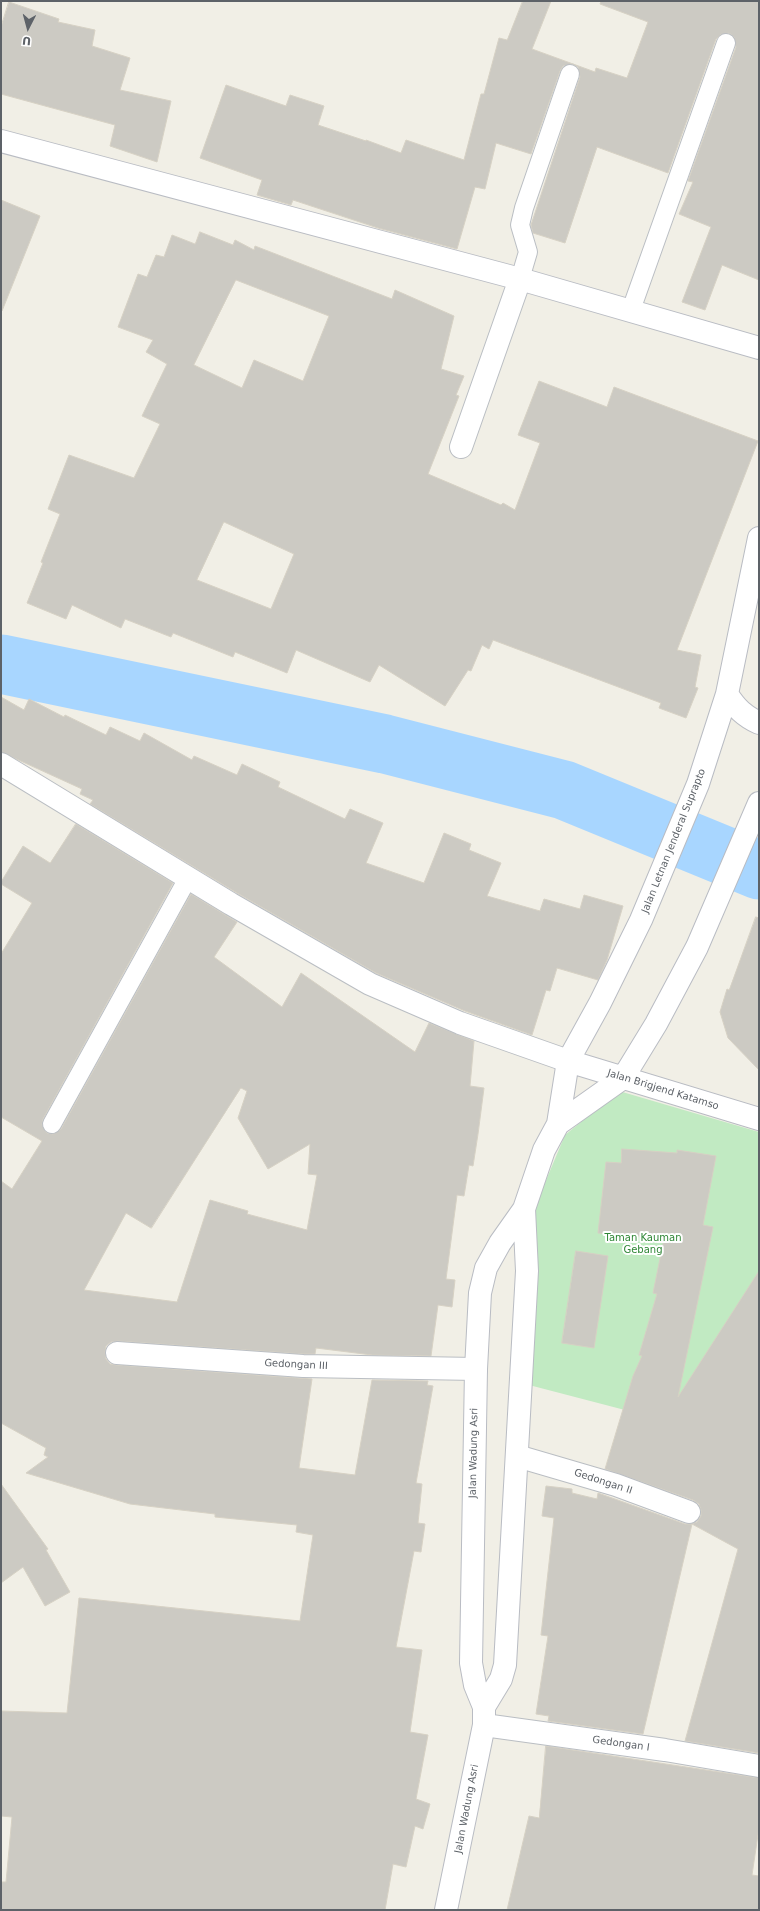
<!DOCTYPE html>
<html>
<head>
<meta charset="utf-8">
<style>
	body { margin:0 }
	#map { position:relative; width:760px; height:1911px; overflow:hidden; background:#f1efe6; font-family:"DejaVu Sans",sans-serif }
	canvas { display:block }
	.frame { position:absolute; inset:0; border:2px solid #5d6268; pointer-events:none }
	.north { position:absolute; left:8px; top:8px; width:40px; height:40px; -webkit-text-stroke:3px #fff; paint-order:stroke; rotate:186deg; font-size:11px; font-weight:700; line-height:16px; text-align:center; color:#5d6268 }
	.north::after { content:''; display:block; margin:auto; width:14px; height:18px; background:#5d6268; clip-path:polygon(50% 0,100% 100%,50% 72%,0 100%) }
</style>
</head>
<body>
<div id="map">
<canvas width="760" height="1911"></canvas>
<div class="frame"></div>
<div class="north">U</div>
</div>
<script>
const g = document.querySelector('canvas').getContext('2d');
g.lineJoin = 'round';
function paint(path, color) {
  g.fillStyle = color;
  g.fill(path, 'evenodd');
}
function trace(path, color, width, dash) {
  g.strokeStyle = color;
  g.lineWidth = width;
  g.lineCap = dash ? 'butt' : 'round';
  g.setLineDash(dash || []);
  g.stroke(path);
}
function label(font, color, halo, rows, align = 'center') {
  g.font = font + ' "DejaVu Sans",sans-serif';
  g.lineWidth = 4;
  g.setLineDash([]);
  g.textBaseline = 'middle';
  g.strokeStyle = halo;
  g.fillStyle = color;
  for (const [text, x, y, turn = 0] of rows) {
    g.save();
    g.translate(x, y);
    g.rotate((+turn || 0) * Math.PI / 180);
    g.textAlign = isNaN(turn) ? turn : align;
    if (halo) g.strokeText(text, 0, 0);
    g.fillText(text, 0, 0);
    g.restore();
  }
}
const green = new Path2D(`
	M 619,1091 L 759,1132 L 759,1445 L 529,1385 L 518,1247 L 565,1135 Z`);
const river = new Path2D(`
	M 1,664 L 385,744 L 564,790 L 759,870`);
const building = new Path2D(`
	M 523,1 L 551,1 L 532,49 L 595,72 L 596,68 L 627,78 L 648,22 L 600,4 L 601,1 L 759,1 L 759,280 L 722,265 L 705,310 L 682,302 L 711,227 L 679,214 L 693,182 L 688,181 L 736,47 L 734,37 L 729,33 L 720,35 L 716,39 L 668,173 L 597,147 L 565,243 L 533,233 L 531,225 L 580,77 L 578,67 L 573,64 L 563,66 L 560,71 L 531,154 L 496,143 L 485,189 L 475,187 L 457,249 L 378,228 L 293,200 L 291,205 L 257,195 L 262,180 L 200,158 L 226,85 L 286,106 L 290,95 L 324,106 L 318,125 L 366,141 L 366,140 L 401,153 L 406,140 L 464,160 L 481,94 L 484,94 L 499,38 L 507,40 Z
	M 9,2 L 59,19 L 58,22 L 95,30 L 92,46 L 130,58 L 120,90 L 171,101 L 157,162 L 110,146 L 115,125 L 1,94 L 1,27 Z
	M 1,200 L 40,216 L 2,311 L 1,311 Z
	M 200,232 L 233,245 L 235,240 L 254,250 L 255,246 L 392,299 L 395,290 L 454,316 L 441,369 L 464,376 L 456,395 L 459,396 L 428,474 L 501,505 L 503,503 L 515,510 L 540,443 L 518,435 L 539,381 L 607,407 L 614,387 L 758,441 L 677,650 L 701,655 L 695,687 L 698,688 L 686,718 L 659,708 L 661,703 L 493,640 L 489,649 L 482,645 L 471,671 L 468,670 L 445,706 L 379,665 L 370,682 L 296,650 L 287,673 L 235,652 L 233,657 L 173,633 L 171,637 L 125,619 L 121,628 L 72,605 L 66,619 L 27,603 L 43,563 L 41,562 L 60,514 L 48,509 L 69,455 L 134,478 L 160,424 L 142,416 L 167,364 L 146,352 L 153,340 L 118,327 L 138,274 L 147,277 L 156,255 L 164,257 L 172,235 L 195,244 ZM 236,280 L 329,316 L 303,381 L 254,360 L 242,388 L 194,365 ZM 224,522 L 294,554 L 271,609 L 197,580 Z
	M 1,697 L 24,710 L 29,699 L 64,717 L 65,715 L 106,735 L 110,727 L 140,741 L 144,733 L 192,760 L 194,756 L 237,775 L 242,764 L 280,782 L 278,787 L 345,819 L 350,809 L 383,823 L 366,863 L 424,883 L 444,833 L 471,844 L 469,850 L 501,863 L 487,896 L 540,911 L 544,899 L 580,909 L 584,895 L 623,906 L 607,960 L 598,980 L 557,968 L 550,991 L 546,990 L 532,1035 L 465,1011 L 376,973 L 237,893 L 90,804 L 93,800 L 80,794 L 82,789 L 1,752 Z
	M 76,824 L 173,883 L 43,1119 L 42,1125 L 47,1133 L 53,1134 L 61,1129 L 191,894 L 237,922 L 214,957 L 282,1007 L 301,973 L 415,1052 L 429,1023 L 474,1041 L 470,1086 L 484,1088 L 478,1134 L 473,1166 L 469,1165 L 464,1196 L 457,1195 L 446,1279 L 455,1280 L 452,1307 L 438,1305 L 431,1356 L 372,1355 L 316,1348 L 315,1354 L 304,1354 L 118,1341 L 111,1342 L 106,1346 L 105,1352 L 106,1359 L 110,1364 L 116,1365 L 312,1379 L 299,1468 L 355,1475 L 372,1380 L 428,1381 L 427,1385 L 433,1386 L 416,1483 L 422,1484 L 418,1523 L 425,1524 L 421,1552 L 414,1551 L 396,1647 L 422,1650 L 410,1732 L 428,1735 L 416,1799 L 430,1804 L 423,1829 L 415,1826 L 406,1867 L 393,1864 L 385,1910 L 1,1910 L 1,1882 L 6,1882 L 12,1817 L 1,1816 L 1,1711 L 67,1713 L 79,1598 L 300,1621 L 313,1535 L 296,1532 L 297,1525 L 215,1517 L 215,1514 L 130,1504 L 26,1473 L 48,1457 L 44,1455 L 46,1448 L 1,1423 L 1,1181 L 12,1189 L 42,1141 L 1,1117 L 1,954 L 32,903 L 1,884 L 1,882 L 23,846 L 50,863 ZM 241,1088 L 247,1091 L 238,1118 L 268,1169 L 310,1144 L 308,1174 L 317,1175 L 307,1230 L 247,1214 L 248,1211 L 210,1200 L 177,1302 L 84,1290 L 126,1213 L 151,1228 Z
	M 756,917 L 759,918 L 759,1070 L 728,1038 L 720,1012 L 727,989 L 729,990 Z
	M 622,1149 L 677,1153 L 677,1150 L 716,1156 L 703,1225 L 713,1227 L 678,1397 L 759,1271 L 759,1753 L 685,1741 L 738,1549 L 692,1524 L 643,1734 L 548,1721 L 549,1716 L 536,1714 L 548,1636 L 541,1635 L 554,1518 L 542,1516 L 546,1486 L 572,1489 L 572,1493 L 597,1499 L 598,1493 L 685,1524 L 691,1524 L 697,1522 L 701,1516 L 701,1510 L 699,1504 L 693,1500 L 605,1469 L 633,1376 L 642,1356 L 639,1355 L 657,1294 L 653,1293 L 664,1239 L 598,1233 L 606,1162 L 621,1163 Z
	M 576,1251 L 608,1256 L 594,1348 L 562,1343 Z
	M 1,1484 L 48,1549 L 46,1550 L 70,1592 L 45,1606 L 23,1567 L 1,1583 Z
	M 546,1746 L 759,1778 L 759,1828 L 752,1875 L 759,1876 L 759,1910 L 507,1910 L 529,1816 L 539,1818 Z`);
const lane = new Path2D(`
	M 520,279 L 528,252 L 520,225 L 524,208 L 570,74
	M 631,310 L 726,43
	M 52,1124 L 188,878`);
const street = new Path2D(`
	M 461,447 L 520,279
	M 1,764 L 231,904 L 370,984 L 460,1023 L 568,1061
	M 117,1353 L 303,1366 L 476,1369
	M 517,1456 L 616,1485 L 689,1512
	M 484,1725 L 665,1750 L 759,1766`);
const secondary = new Path2D(`
	M 1,141 L 520,279 L 759,348
	M 727,694 C 736,708 744,716 759,723
	M 568,1061 L 759,1119
	M 558,1124 L 623,1078 L 656,1024 L 697,947 L 759,803
	M 484,1707 L 501,1679 L 505,1665 L 527,1271 L 524,1209
	M 446,1910 L 484,1725 L 484,1707 L 475,1685 L 471,1663 L 476,1369 L 480,1293 L 486,1268 L 500,1243 L 524,1209 L 544,1150 L 558,1124 L 568,1061 L 600,1003 L 641,920 L 698,784 L 727,694 L 759,538`);
const streetNames = [
	["Jalan Letnan Jenderal Suprapto",674,841,-68],
	["Jalan Brigjend Katamso",663,1090,17],
	["Gedongan III",296,1365,3],
	["Jalan Wadung Asri",474,1453,-89],
	["Gedongan II",603,1482,18],
	["Gedongan I",621,1744,8],
	["Jalan Wadung Asri",467,1809,-79]
];
const parkNames = [
	["Taman Kauman",643,1238],
	["Gebang",643,1250]
];
paint(green, '#c1eac2');
trace(river, '#a8d6ff', 59);
paint(building, '#cccac3');
trace(building, '#d6d1c4', 1);
trace(lane, '#babec3', 20);
trace(street, '#babec3', 24);
trace(secondary, '#b9bcc3', 24);
trace(lane, '#fff', 18);
trace(street, '#fff', 22);
trace(secondary, '#fff', 22);
label('10px', '#5d6268', '#fff', streetNames);
label('10px', '#2e8635', '#fff', parkNames);
</script>
</body>
</html>
